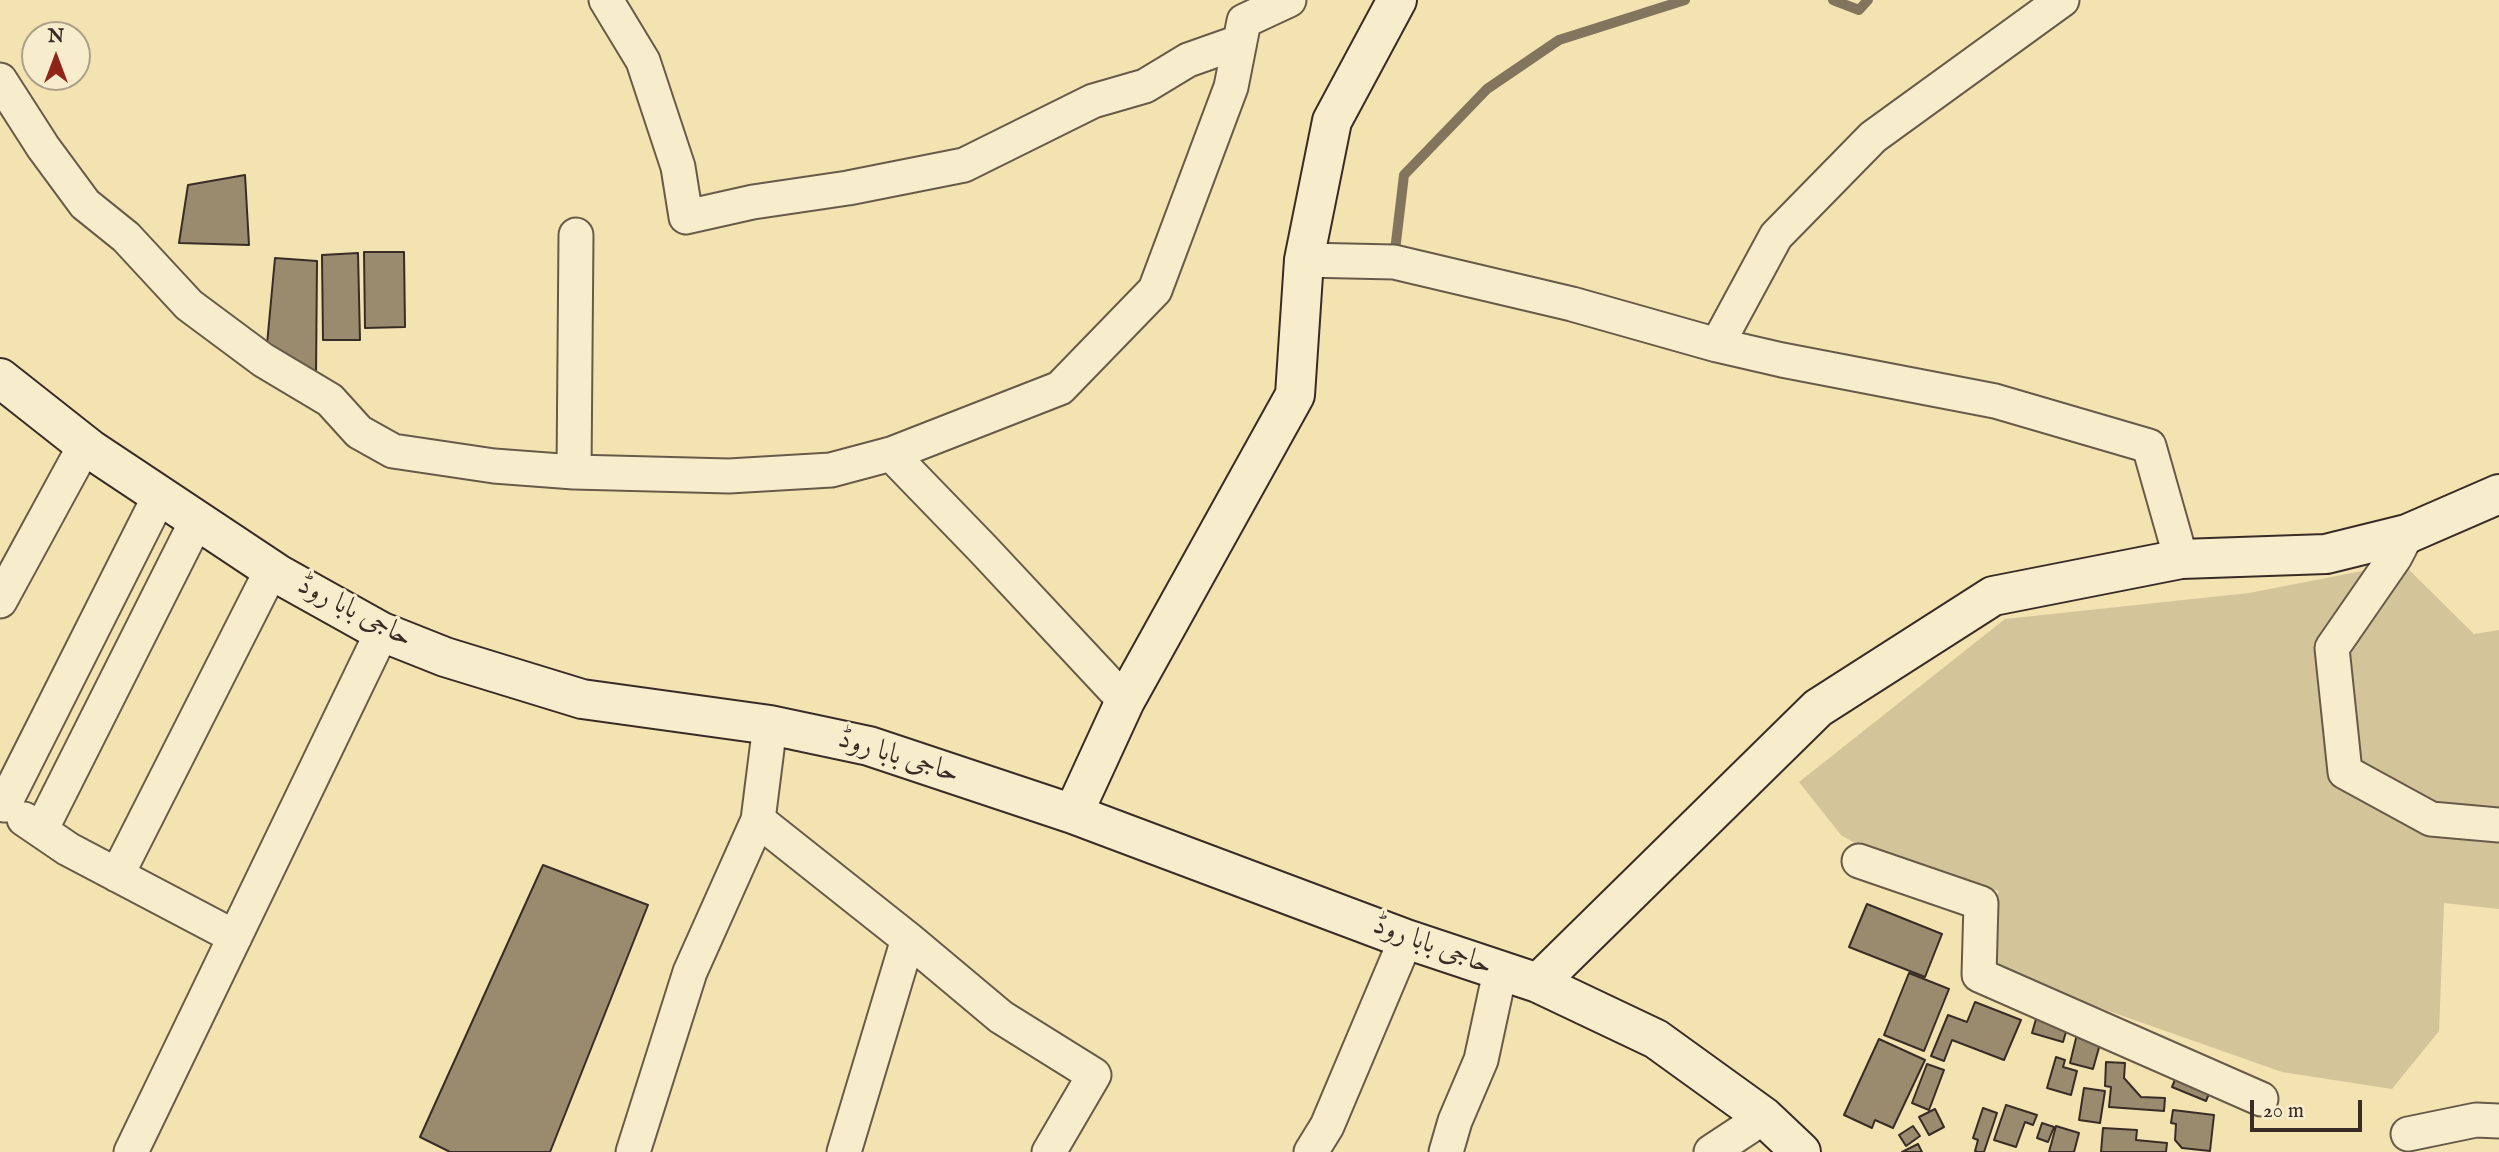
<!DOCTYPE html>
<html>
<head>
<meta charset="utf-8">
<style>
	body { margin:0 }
	#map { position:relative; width:2499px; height:1152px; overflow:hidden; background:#f3e3b0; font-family:"IM FELL English",serif }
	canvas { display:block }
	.north { position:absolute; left:21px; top:21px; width:70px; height:70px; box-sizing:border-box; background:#f7edcc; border:2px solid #aba08a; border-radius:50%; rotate:0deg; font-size:19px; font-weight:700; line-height:28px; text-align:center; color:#392c27 }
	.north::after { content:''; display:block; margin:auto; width:24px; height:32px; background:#8f2418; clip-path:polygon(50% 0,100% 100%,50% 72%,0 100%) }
	.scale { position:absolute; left:2250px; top:1100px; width:112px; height:32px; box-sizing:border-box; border:4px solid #392c27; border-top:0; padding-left:9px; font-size:21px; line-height:24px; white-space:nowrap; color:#392c27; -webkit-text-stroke:5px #f7edcc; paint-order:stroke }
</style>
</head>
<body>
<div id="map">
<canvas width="2499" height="1152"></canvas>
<div class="north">N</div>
<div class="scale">20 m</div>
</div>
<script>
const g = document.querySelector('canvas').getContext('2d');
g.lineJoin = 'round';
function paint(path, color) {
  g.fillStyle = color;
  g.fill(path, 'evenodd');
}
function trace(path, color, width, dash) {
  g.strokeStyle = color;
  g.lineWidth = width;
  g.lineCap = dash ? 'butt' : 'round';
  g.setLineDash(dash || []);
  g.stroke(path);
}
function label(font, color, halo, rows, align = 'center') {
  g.font = font + ' "IM FELL English",Amiri,serif';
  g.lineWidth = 6;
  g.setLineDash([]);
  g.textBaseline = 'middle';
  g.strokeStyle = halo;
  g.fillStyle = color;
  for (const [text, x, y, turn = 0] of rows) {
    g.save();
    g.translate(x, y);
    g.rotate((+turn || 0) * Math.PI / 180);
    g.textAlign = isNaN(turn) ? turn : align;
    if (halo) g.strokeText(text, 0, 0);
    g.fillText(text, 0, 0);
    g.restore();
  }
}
const green = new Path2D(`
	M 2407,534 L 2396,557 L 2474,634 L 2499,630 L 2499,909 L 2444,903 L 2439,1031 L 2392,1089 L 2282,1072 L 2069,997 L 1996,967 L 1998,891 L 1875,855 L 1841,835 L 1799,782 L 2005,619 L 2249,593 L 2362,571 Z`);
const stream = new Path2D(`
	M 1833,0 L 1859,10 L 1868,0
	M 1394,259 L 1404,175 L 1487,89 L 1559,40 L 1685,0`);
const building = new Path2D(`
	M 245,175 L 249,245 L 179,243 L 188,185 Z
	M 364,252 L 404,252 L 405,327 L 365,328 Z
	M 358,253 L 360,340 L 323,340 L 322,255 Z
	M 275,258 L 317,261 L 316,376 L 266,355 Z
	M 543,865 L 648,905 L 550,1152 L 450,1152 L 420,1137 Z
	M 1867,904 L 1942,934 L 1925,977 L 1849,947 Z
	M 1909,973 L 1949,989 L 1924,1051 L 1884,1035 Z
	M 1975,1002 L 2021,1020 L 2004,1060 L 1952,1040 L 1944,1061 L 1931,1056 L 1948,1015 L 1967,1022 Z
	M 2038,1012 L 2069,1022 L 2063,1042 L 2032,1033 Z
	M 2078,1030 L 2102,1037 L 2093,1069 L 2070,1063 Z
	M 1879,1039 L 1925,1060 L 1893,1128 L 1875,1120 L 1872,1128 L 1844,1115 Z
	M 2056,1057 L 2065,1060 L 2063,1067 L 2077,1071 L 2071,1095 L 2047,1088 Z
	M 2106,1062 L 2125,1063 L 2124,1078 L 2141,1097 L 2165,1098 L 2164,1111 L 2109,1107 L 2111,1087 L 2105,1086 Z
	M 1927,1064 L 1944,1070 L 1929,1110 L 1912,1103 Z
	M 2177,1075 L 2211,1089 L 2206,1101 L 2172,1087 Z
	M 2084,1088 L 2105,1091 L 2100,1123 L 2079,1120 Z
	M 2006,1105 L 2037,1115 L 2033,1125 L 2025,1122 L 2016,1147 L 1994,1140 Z
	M 1983,1108 L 1997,1113 L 1984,1152 L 1978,1152 L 1975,1151 L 1978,1140 L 1973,1138 Z
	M 1935,1109 L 1944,1127 L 1929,1135 L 1919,1117 Z
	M 2173,1110 L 2214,1115 L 2210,1151 L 2182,1148 L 2175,1140 L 2176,1124 L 2171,1123 Z
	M 2042,1123 L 2054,1127 L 2048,1142 L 2037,1138 Z
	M 1913,1126 L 1920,1136 L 1906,1146 L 1899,1135 Z
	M 2056,1126 L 2079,1133 L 2074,1152 L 2049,1152 Z
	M 2103,1128 L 2137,1130 L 2136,1140 L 2167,1143 L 2166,1152 L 2101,1152 Z
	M 1918,1144 L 1922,1152 L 1902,1152 Z`);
const street = new Path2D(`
	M 606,0 L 643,61 L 678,167 L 686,217 L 753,202 L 848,188 L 964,165 L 1093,101 L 1145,86 L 1188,60 L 1239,42
	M 0,80 L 43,147 L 85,204 L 126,237 L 189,305 L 263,360 L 330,400 L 359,432 L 393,451 L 494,466 L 574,472 L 729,476 L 831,470 L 891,454 L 1060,388 L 1155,290 L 1231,87 L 1244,21 L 1289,0
	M 1304,260 L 1394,262 L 1572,304 L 1717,345 L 1782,360 L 1995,401 L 2149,446 L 2181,559
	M 1717,345 L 1776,236 L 1873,137 L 2062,0
	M 891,454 L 983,549 L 1125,701
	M 574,472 L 576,235
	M 2407,534 L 2395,557 L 2332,648 L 2345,772 L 2431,819 L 2499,825
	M 0,601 L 85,445
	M 4,805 L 160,495
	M 24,819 L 68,849 L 235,937
	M 758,820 L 908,939 L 1001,1017 L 1094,1075 L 1049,1152
	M 41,830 L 197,520
	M 1859,861 L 1981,903 L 1979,975 L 2261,1099
	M 117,875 L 272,569
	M 2408,1134 L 2476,1120 L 2499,1121
	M 131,1152 L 382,632
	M 633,1152 L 690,972 L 758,820 L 770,725
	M 844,1152 L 908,939
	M 1311,1152 L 1327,1126 L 1406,939
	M 1446,1152 L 1455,1121 L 1481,1060 L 1500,972
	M 1711,1152 L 1764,1117`);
const secondary = new Path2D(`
	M 0,378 L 90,449 L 278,574 L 382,632 L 445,657 L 582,699 L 770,725 L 869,746 L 1073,814 L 1406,939 L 1538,983 L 1656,1039 L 1764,1117 L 1801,1152
	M 1073,814 L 1125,701 L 1295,395 L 1304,260 L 1332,121 L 1397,0
	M 1538,983 L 1818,708 L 1993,596 L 2181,559 L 2326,554 L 2407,534 L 2499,494`);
const streetNames = [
	["حاجی بابا روڈ",354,613,27],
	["حاجی بابا روڈ",898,758,17],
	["حاجی بابا روڈ",1432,947,20]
];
paint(green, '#d3c499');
trace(stream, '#83755d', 10);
paint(building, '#9a8b6e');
trace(building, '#392c27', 2);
trace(street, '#685a49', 37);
trace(secondary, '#392c27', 42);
trace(street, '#f7edcc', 33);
trace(secondary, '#f7edcc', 38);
label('28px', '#392c27', '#f7edcc', streetNames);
</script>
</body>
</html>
